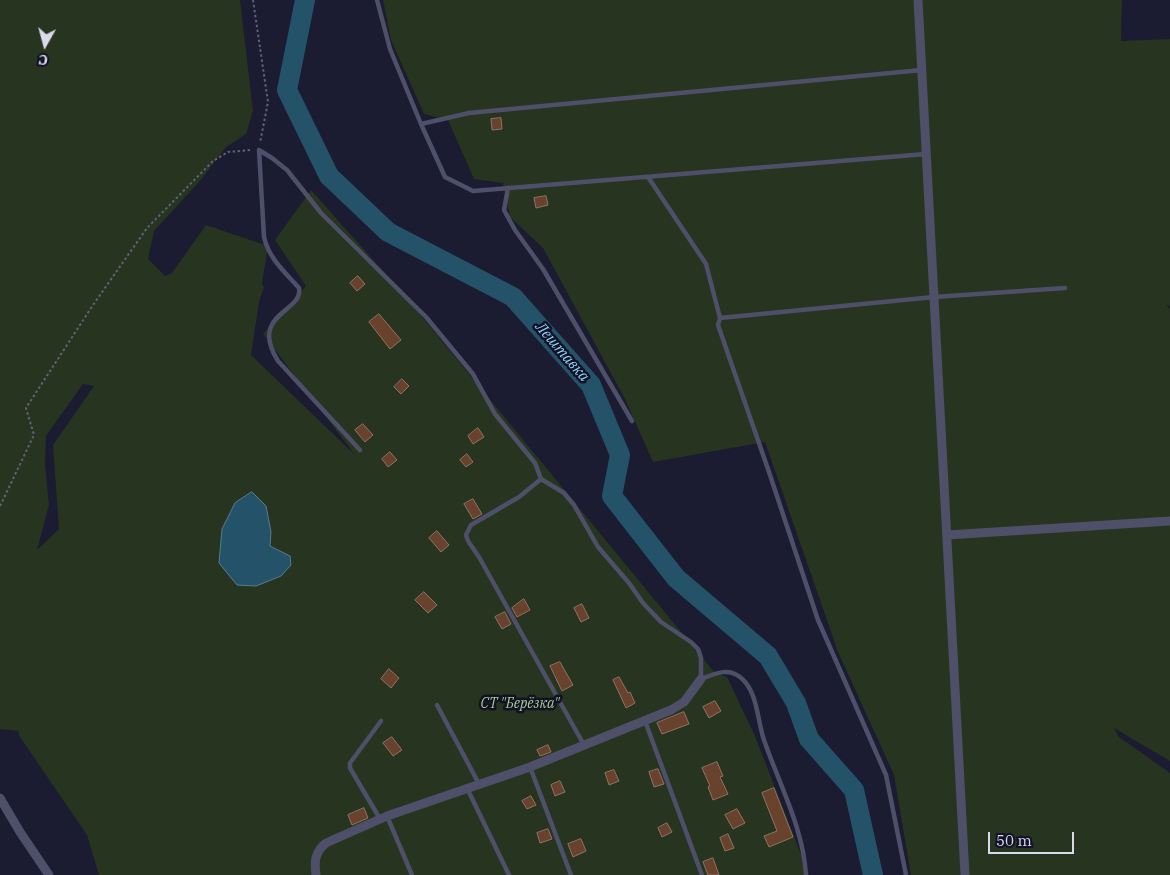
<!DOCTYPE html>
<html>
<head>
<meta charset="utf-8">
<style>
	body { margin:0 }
	#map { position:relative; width:1170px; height:875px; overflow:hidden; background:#1b1b31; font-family:"IBM Plex Serif",serif }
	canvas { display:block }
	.north { position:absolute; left:20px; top:20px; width:50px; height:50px; -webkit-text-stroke:4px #121126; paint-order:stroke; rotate:187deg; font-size:14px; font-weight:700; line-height:20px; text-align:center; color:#d9daea }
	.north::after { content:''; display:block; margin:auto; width:18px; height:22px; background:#d9daea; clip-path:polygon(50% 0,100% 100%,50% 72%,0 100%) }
	.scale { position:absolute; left:988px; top:832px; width:86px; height:22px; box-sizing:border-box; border:2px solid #d9daea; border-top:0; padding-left:6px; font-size:15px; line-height:18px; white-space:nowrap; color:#d9daea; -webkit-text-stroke:4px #121126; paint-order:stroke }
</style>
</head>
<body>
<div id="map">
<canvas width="1170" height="875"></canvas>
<div class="north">С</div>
<div class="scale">50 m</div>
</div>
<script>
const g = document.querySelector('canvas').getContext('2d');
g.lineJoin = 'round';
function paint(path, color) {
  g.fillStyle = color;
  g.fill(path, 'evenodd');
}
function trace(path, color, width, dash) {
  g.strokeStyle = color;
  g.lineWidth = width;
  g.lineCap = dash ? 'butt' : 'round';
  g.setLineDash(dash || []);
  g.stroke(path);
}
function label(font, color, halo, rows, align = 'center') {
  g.font = font + ' "IBM Plex Serif",serif';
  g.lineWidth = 5;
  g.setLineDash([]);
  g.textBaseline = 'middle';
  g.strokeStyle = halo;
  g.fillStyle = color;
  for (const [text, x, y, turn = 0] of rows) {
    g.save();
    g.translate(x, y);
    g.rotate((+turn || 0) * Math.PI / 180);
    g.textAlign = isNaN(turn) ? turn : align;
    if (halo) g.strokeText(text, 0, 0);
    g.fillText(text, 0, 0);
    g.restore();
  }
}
const green = new Path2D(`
	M 0,0 L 240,0 L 253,111 L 246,134 L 226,147 L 200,181 L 154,231 L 148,259 L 165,276 L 172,273 L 206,225 L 268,246 L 262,284 L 264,287 L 259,302 L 251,355 L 355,455 L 263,334 L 306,286 L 275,240 L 311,190 L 400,290 L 714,672 L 727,677 L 755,736 L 809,875 L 99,875 L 87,835 L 20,737 L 18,731 L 0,729 ZM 83,384 L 94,386 L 53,445 L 59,529 L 37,550 L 49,505 L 45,465 L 46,436 ZM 271,532 L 270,546 L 290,556 L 219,563 Z
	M 383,0 L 1122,0 L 1121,41 L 1170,39 L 1170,306 L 1166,305 L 1170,309 L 1170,761 L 1114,728 L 1119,737 L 1170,773 L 1170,875 L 911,875 L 894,775 L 838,652 L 765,442 L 653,462 L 625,399 L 543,248 L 510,217 L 503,183 L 474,179 L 448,120 L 424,114 L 391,40 Z`);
const water = new Path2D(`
	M 252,492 L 266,506 L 271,532 L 270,546 L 290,556 L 291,565 L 281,576 L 256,586 L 237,585 L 219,563 L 222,529 L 235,503 Z`);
const river = new Path2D(`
	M 305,0 L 287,90 L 329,176 L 388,232 L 513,297 L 591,385 L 620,455 L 612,496 L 676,578 L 768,656 L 796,703 L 809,739 L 854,790 L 873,875`);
const building = new Path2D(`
	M 501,118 L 502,129 L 492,130 L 491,119 Z
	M 546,196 L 548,205 L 536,208 L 534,198 Z
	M 358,276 L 365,284 L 357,291 L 350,283 Z
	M 379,314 L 401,340 L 390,349 L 369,322 Z
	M 402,379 L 409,386 L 401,394 L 394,387 Z
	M 363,424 L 373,435 L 365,442 L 355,430 Z
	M 478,428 L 484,437 L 473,444 L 468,436 Z
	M 390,452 L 397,460 L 388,467 L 382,459 Z
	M 467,454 L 473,462 L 466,467 L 460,460 Z
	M 473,499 L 482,514 L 473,519 L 464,504 Z
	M 437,531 L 449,545 L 441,552 L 429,538 Z
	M 424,592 L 437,605 L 428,613 L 415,600 Z
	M 524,599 L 530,610 L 517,617 L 512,608 Z
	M 582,604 L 589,618 L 581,622 L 574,608 Z
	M 505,612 L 511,624 L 502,629 L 495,617 Z
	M 560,662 L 573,685 L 562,691 L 550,666 Z
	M 389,669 L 399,678 L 391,688 L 381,679 Z
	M 619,677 L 628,693 L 630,692 L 635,703 L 626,708 L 613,680 Z
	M 715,701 L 721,711 L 709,718 L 703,707 Z
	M 684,712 L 689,724 L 662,734 L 657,723 Z
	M 392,737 L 402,750 L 393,756 L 383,743 Z
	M 548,745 L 551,752 L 540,756 L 537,750 Z
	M 717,762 L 723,776 L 720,777 L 728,794 L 713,800 L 708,787 L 710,786 L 702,768 Z
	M 658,769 L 664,784 L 654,787 L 649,772 Z
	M 614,770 L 619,781 L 609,785 L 605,773 Z
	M 560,781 L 565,792 L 555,796 L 551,785 Z
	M 774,788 L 793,837 L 769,847 L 764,836 L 777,831 L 762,793 Z
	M 531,796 L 536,805 L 527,809 L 522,801 Z
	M 364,808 L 368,818 L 352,825 L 348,815 Z
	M 737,809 L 745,823 L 733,829 L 725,815 Z
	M 667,823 L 672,832 L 662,837 L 658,828 Z
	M 548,829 L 552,839 L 540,843 L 537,833 Z
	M 728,834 L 734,848 L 725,851 L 720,838 Z
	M 581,839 L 586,851 L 573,857 L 568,844 Z
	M 713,858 L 719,875 L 708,875 L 703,862 Z`);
const path = new Path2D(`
	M 253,0 L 268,102 L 260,143
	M 0,506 L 34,435 L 26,408 L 93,305 L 147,228 L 213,161 L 228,152 L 251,150`);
const lane = new Path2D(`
	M 377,0 L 390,49 L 421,124
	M 922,70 L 469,113 L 421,124 L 445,177 L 473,191 L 926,154
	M 259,150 L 272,158 L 287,170 L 321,213 L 426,317 L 473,374 L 495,414 L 535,463 L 541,479 L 564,493 L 574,505 L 598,547 L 629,583 L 643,603 L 661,622 L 691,642 L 698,649 L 701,658 L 701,679 C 714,674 728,667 740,677 C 758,691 757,720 764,740 C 779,784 803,827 806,875
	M 259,150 L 264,237 C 269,259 285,272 299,288 C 304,312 248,313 278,361 L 360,450
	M 648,177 L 706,264 L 720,318 L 718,325 L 769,472 L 818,620 L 886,775 L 906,875
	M 508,188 L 504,210 L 515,230 L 543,269 L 632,421
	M 720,318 L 934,297 L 1065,288
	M 541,479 L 519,497 L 471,525 L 466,535 L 468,541 L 479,557 L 584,745
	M 437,705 L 479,784
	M 645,721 L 702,875
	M 530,767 L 571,875
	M 467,788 L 509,875
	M 387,816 L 412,875
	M 380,819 L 350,768 L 350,763 L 381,721`);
const street = new Path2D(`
	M 918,0 L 965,875
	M 947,535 L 1170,521
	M 0,798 L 20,832 L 49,875
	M 316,875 C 314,861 315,852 326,843 L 387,816 L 530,767 L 671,710 L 684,702 L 701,679`);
const parkNames = [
	["СТ \"Берёзка\"",520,704]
];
const waterNames = [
	["Лештавка",562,352,49]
];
paint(green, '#27341f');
paint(water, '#245269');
trace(water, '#5a7b90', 1);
trace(river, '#245269', 20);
paint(building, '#68422c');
trace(building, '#8f7364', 1);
trace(path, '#616275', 2, [2.5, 2.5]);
trace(lane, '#4e4f69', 4.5);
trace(street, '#4e4f69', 9);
label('italic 14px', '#a6cd8f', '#121126', parkNames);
label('italic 15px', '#8ad5fd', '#121126', waterNames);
</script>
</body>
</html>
